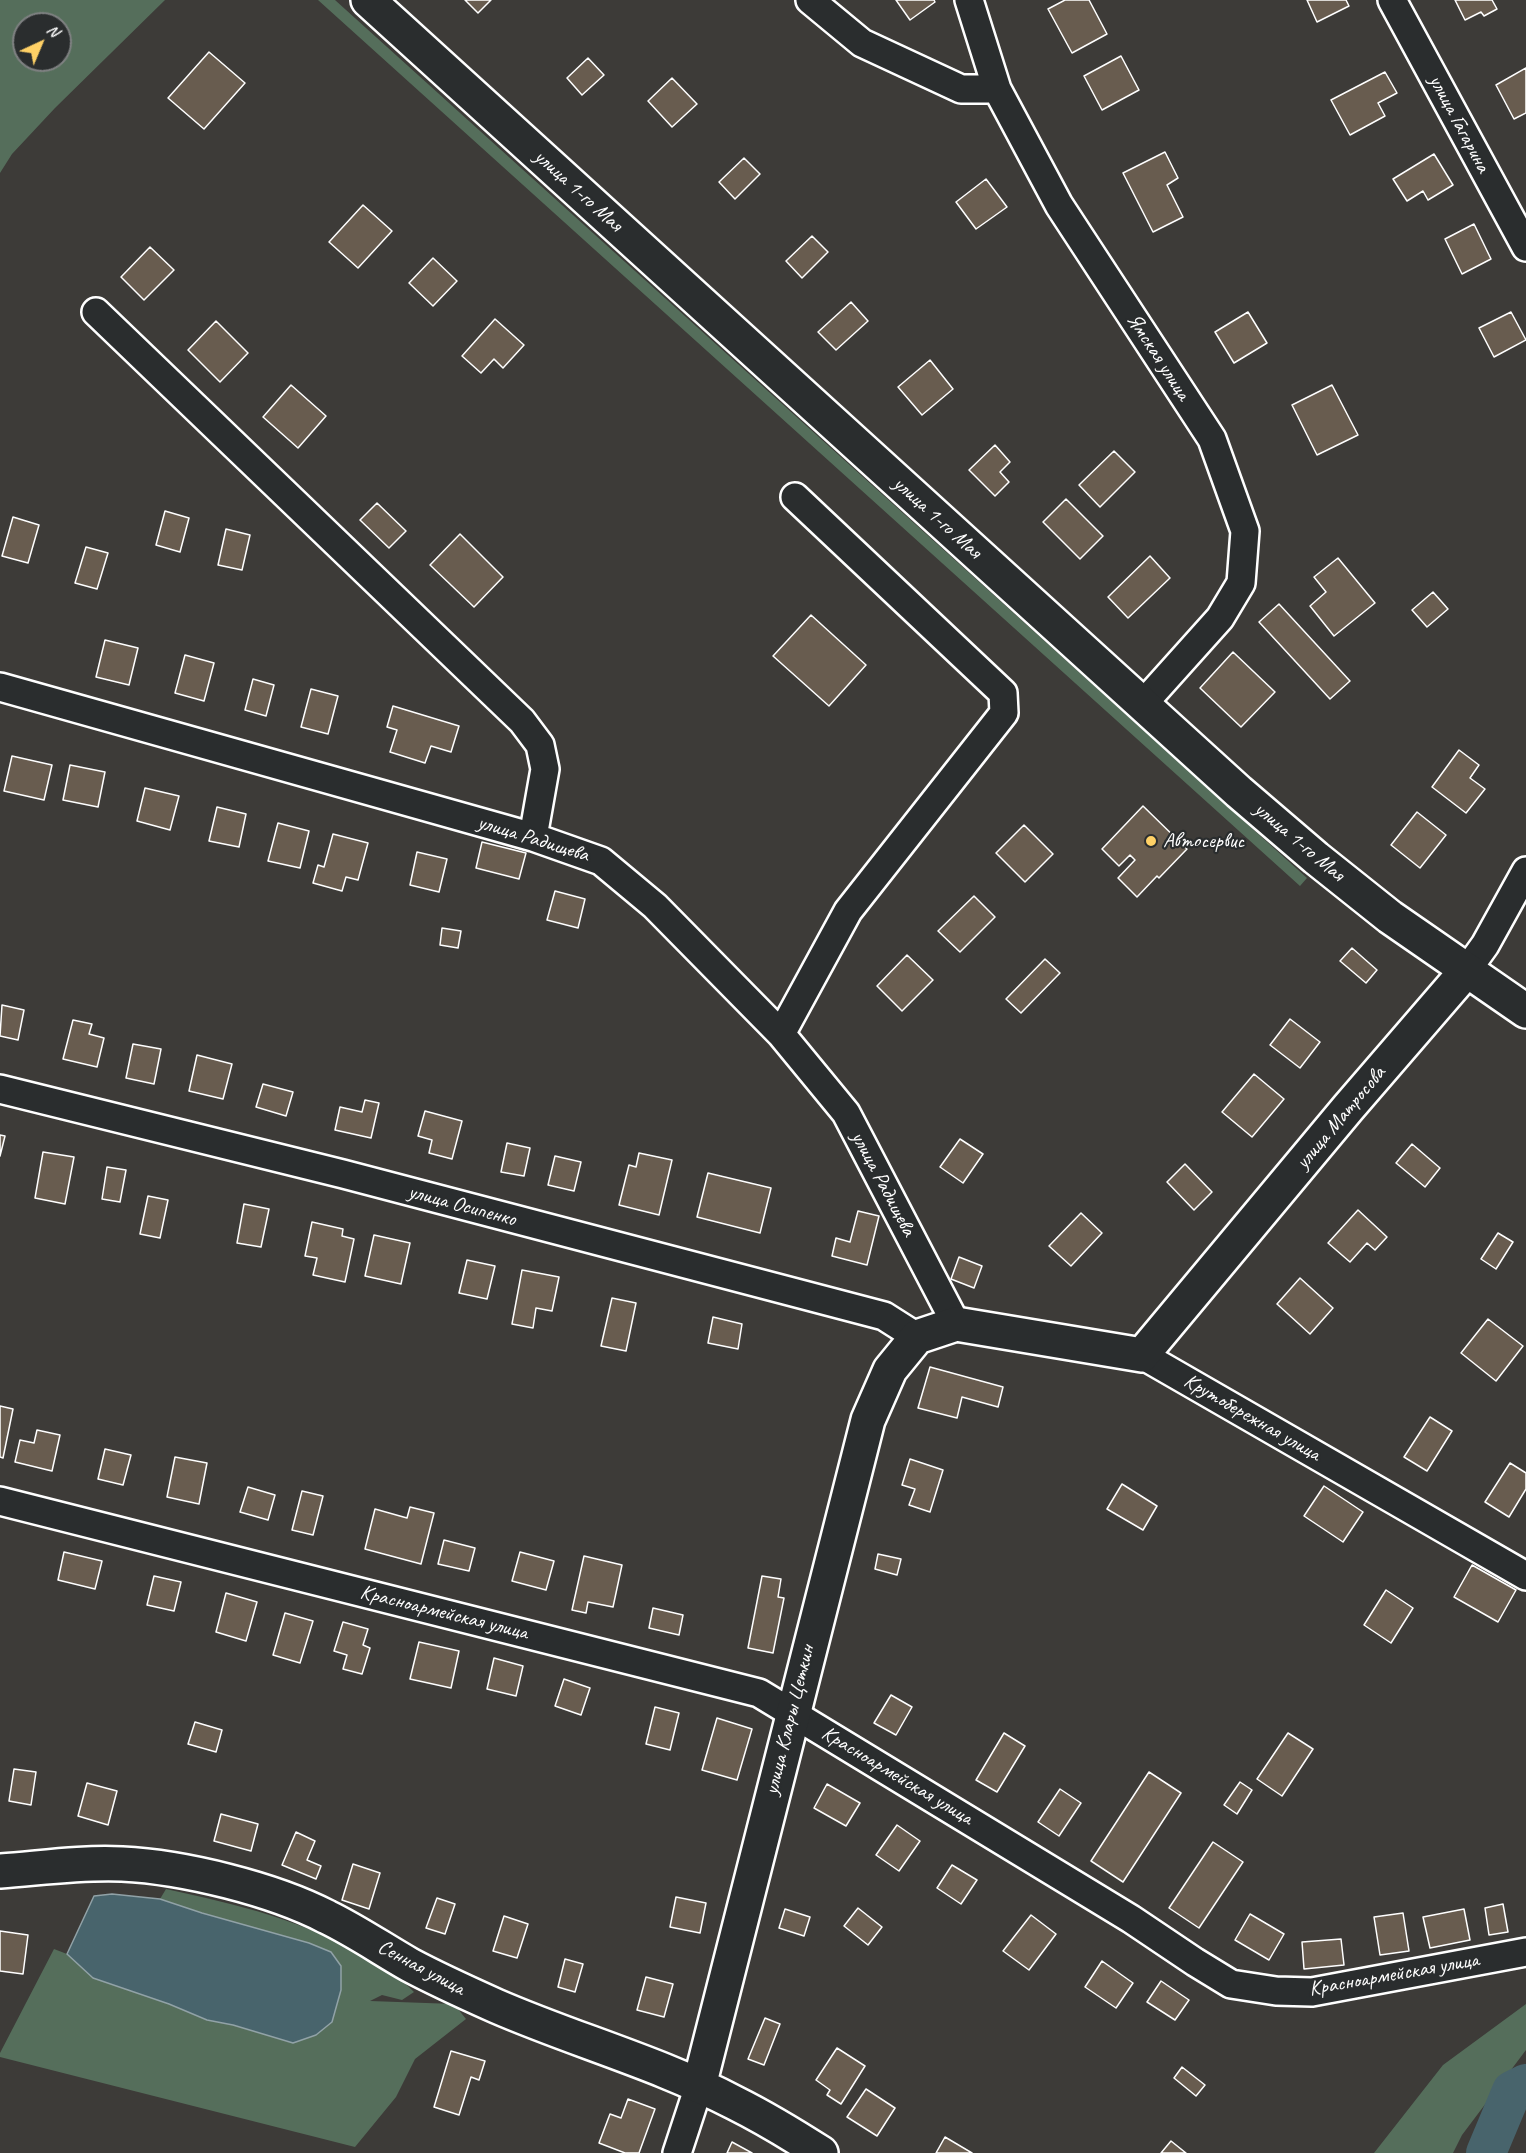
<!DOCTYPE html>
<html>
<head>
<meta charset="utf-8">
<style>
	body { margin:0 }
	#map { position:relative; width:1526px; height:2153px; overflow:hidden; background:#3d3b38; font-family:Caveat,sans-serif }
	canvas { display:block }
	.north { position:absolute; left:12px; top:12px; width:60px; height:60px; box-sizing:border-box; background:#2a2d2e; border:2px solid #7f8182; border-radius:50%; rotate:44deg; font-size:16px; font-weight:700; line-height:24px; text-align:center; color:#fff }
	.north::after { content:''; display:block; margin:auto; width:21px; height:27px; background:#ffd166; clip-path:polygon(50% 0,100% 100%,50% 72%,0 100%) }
</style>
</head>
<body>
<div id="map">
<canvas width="1526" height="2153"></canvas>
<div class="north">N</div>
</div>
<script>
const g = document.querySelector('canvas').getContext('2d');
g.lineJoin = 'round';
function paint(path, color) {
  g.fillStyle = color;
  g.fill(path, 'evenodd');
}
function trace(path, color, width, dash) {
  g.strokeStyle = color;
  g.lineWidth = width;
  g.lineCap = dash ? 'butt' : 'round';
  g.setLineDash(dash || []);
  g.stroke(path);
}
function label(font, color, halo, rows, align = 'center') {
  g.font = font + ' Caveat,sans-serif';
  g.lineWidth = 4.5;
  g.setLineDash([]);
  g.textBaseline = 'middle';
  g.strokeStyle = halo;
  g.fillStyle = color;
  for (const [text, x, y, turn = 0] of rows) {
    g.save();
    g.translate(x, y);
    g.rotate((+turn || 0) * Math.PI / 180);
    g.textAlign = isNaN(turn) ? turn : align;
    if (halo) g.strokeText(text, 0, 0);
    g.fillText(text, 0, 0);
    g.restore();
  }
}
const green = new Path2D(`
	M 0,0 L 165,0 L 55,108 L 12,154 L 0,173 ZM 24,24 L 60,24 L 60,60 L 24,60 Z
	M 318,0 L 335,0 L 1307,878 L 1300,886 Z
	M 166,1889 C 238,1905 306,1920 370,1960 C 386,1970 401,1978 414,1992 L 402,2000 L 382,1995 L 370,2001 L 454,2004 L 466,2019 L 415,2059 L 396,2097 L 355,2147 L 0,2057 L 0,2053 L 54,1949 L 67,1954 L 93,1978 L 169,2004 L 207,2020 L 233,2025 L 293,2043 L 316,2035 L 309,1943 L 180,1907 L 160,1899 Z
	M 1526,2004 L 1526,2050 L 1462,2135 L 1453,2153 L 1374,2153 L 1443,2065 Z`);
const water = new Path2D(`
	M 112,1894 L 160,1899 L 202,1913 L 309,1943 L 331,1952 L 341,1966 L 341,1990 L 332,2022 L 316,2035 L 293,2043 L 233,2025 L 207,2020 L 169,2004 L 93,1978 L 67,1954 L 94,1896 Z`);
const river = new Path2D(`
	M 1486,2153 L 1512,2091 L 1526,2084`);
const building = new Path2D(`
	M 465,0 L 491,0 L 478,13 Z
	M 896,0 L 934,0 L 935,2 L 910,20 Z
	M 1065,0 L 1089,0 L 1107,34 L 1072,53 L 1048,9 Z
	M 1307,0 L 1346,0 L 1349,6 L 1317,22 Z
	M 1455,0 L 1492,0 L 1497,9 L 1484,16 L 1481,12 L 1465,20 Z
	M 209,52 L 245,83 L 204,129 L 168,98 Z
	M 1121,56 L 1139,90 L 1102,110 L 1084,76 Z
	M 588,58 L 604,75 L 582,95 L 567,78 Z
	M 1526,68 L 1526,113 L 1514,119 L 1496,85 Z
	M 1385,72 L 1397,93 L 1378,103 L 1385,116 L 1350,135 L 1331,100 Z
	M 672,78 L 697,104 L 672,127 L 648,101 Z
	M 1165,152 L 1178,178 L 1167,185 L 1183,217 L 1153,232 L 1123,173 Z
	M 1434,154 L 1453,185 L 1428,200 L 1423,191 L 1407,201 L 1393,179 Z
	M 744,158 L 760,174 L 735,199 L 719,182 Z
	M 986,179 L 1007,207 L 976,229 L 956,202 Z
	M 363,205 L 392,231 L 358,268 L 329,242 Z
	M 1474,224 L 1491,259 L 1462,274 L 1445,239 Z
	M 812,236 L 828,252 L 802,278 L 786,261 Z
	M 150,247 L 174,270 L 144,300 L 121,277 Z
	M 433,258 L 457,281 L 433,306 L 409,283 Z
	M 851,302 L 868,321 L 836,350 L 818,332 Z
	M 1248,312 L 1267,343 L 1234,363 L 1215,332 Z
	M 1511,312 L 1526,340 L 1494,357 L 1479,328 Z
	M 495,319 L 524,345 L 503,368 L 494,359 L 481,373 L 462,356 Z
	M 216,321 L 248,353 L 220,382 L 188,350 Z
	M 930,360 L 953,389 L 922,415 L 898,387 Z
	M 291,385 L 326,416 L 298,448 L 263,417 Z
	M 1332,385 L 1358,435 L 1317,455 L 1292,405 Z
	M 995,445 L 1010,462 L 1000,472 L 1009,482 L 995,496 L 969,470 Z
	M 1114,451 L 1135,472 L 1100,507 L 1079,485 Z
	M 1066,499 L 1103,536 L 1080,559 L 1043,522 Z
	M 377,503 L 406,531 L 389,548 L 360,520 Z
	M 165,511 L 189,518 L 180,552 L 156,545 Z
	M 13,517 L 39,525 L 28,563 L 2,556 Z
	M 226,529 L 250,535 L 242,570 L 218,565 Z
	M 460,534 L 503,577 L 474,607 L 430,565 Z
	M 86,547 L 108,553 L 97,589 L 75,583 Z
	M 1150,556 L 1170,578 L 1128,618 L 1108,597 Z
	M 1338,558 L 1375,603 L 1334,636 L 1310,606 L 1326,592 L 1314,577 Z
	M 1433,592 L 1448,609 L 1427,627 L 1412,610 Z
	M 1279,604 L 1350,681 L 1330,699 L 1259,622 Z
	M 811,615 L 866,665 L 829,706 L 773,656 Z
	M 105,640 L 138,648 L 129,685 L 96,677 Z
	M 1233,652 L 1275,692 L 1241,727 L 1200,688 Z
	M 185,655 L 214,663 L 204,701 L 175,693 Z
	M 253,679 L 274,685 L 266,716 L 245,710 Z
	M 311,689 L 338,696 L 328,734 L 301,727 Z
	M 393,706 L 459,726 L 451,752 L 431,746 L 425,763 L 390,752 L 397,730 L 387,727 Z
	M 1459,750 L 1479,765 L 1470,778 L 1485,789 L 1466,813 L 1432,787 Z
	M 12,756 L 52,765 L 44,800 L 4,791 Z
	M 70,765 L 105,772 L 98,807 L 63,800 Z
	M 145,788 L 179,796 L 170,830 L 137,821 Z
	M 1143,806 L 1187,849 L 1159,878 L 1157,876 L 1137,897 L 1118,878 L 1135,860 L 1130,855 L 1119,866 L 1102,849 Z
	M 217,807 L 246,814 L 239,847 L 209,841 Z
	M 1417,812 L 1446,835 L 1420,868 L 1391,845 Z
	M 278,823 L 309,831 L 300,868 L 268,861 Z
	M 1024,825 L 1053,854 L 1025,882 L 996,853 Z
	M 333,834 L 368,843 L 358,880 L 346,877 L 342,891 L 313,883 L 318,865 L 324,867 Z
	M 482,842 L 526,853 L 519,879 L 476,868 Z
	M 417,852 L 447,859 L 439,892 L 410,885 Z
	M 555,891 L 585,899 L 578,928 L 547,920 Z
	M 974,896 L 995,917 L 960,952 L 938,931 Z
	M 442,928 L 461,931 L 458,948 L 440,945 Z
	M 1352,948 L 1377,970 L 1366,983 L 1340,961 Z
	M 907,955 L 933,980 L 902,1011 L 877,986 Z
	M 1045,959 L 1060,973 L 1021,1013 L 1006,999 Z
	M 2,1005 L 24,1010 L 18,1040 L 0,1036 Z
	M 1290,1019 L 1320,1042 L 1300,1068 L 1270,1045 Z
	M 73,1020 L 92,1024 L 89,1034 L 104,1038 L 97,1067 L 63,1059 Z
	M 133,1044 L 161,1049 L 154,1084 L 126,1078 Z
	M 197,1055 L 232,1064 L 223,1099 L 189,1091 Z
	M 1254,1074 L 1284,1099 L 1252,1137 L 1222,1112 Z
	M 263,1084 L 293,1092 L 286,1116 L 256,1107 Z
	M 365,1100 L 379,1103 L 371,1138 L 335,1130 L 340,1107 L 362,1112 Z
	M 425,1111 L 462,1121 L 452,1159 L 429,1153 L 432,1140 L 418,1136 Z
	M 0,1135 L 5,1136 L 0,1156 Z
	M 960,1139 L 983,1154 L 963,1183 L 940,1167 Z
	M 507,1143 L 530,1148 L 524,1176 L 501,1172 Z
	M 1412,1144 L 1440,1168 L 1425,1187 L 1396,1163 Z
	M 43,1152 L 74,1157 L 65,1204 L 35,1198 Z
	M 639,1153 L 672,1160 L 659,1215 L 619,1205 L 629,1165 L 636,1167 Z
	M 555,1156 L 581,1162 L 574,1191 L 548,1185 Z
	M 1185,1164 L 1212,1192 L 1194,1210 L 1167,1182 Z
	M 107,1167 L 126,1170 L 120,1202 L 102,1199 Z
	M 708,1173 L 771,1188 L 760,1233 L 697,1217 Z
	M 148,1196 L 168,1200 L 160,1238 L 140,1234 Z
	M 244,1204 L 269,1209 L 261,1247 L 237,1243 Z
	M 1358,1210 L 1387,1237 L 1375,1250 L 1367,1243 L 1350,1262 L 1328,1243 Z
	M 858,1211 L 879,1216 L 867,1265 L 832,1256 L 836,1238 L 850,1242 Z
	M 1081,1213 L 1102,1233 L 1071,1266 L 1049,1246 Z
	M 312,1222 L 343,1229 L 342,1236 L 354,1239 L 345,1282 L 313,1275 L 317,1258 L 305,1256 Z
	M 1498,1233 L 1513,1242 L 1496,1269 L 1481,1259 Z
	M 374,1235 L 410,1243 L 401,1284 L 365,1276 Z
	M 959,1257 L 982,1266 L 974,1288 L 951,1279 Z
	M 467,1260 L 495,1266 L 487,1299 L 459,1293 Z
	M 522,1270 L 559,1277 L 552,1311 L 536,1308 L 533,1328 L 512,1324 Z
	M 1300,1278 L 1333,1308 L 1310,1334 L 1277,1304 Z
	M 612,1298 L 636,1303 L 626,1351 L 601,1346 Z
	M 713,1317 L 742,1324 L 738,1349 L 708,1343 Z
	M 1488,1319 L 1523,1346 L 1496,1381 L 1461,1353 Z
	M 930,1367 L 1003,1387 L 998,1407 L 962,1397 L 957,1418 L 918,1408 Z
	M 0,1406 L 13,1409 L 3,1458 L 0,1457 Z
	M 1430,1417 L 1452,1431 L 1427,1471 L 1404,1457 Z
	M 37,1430 L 60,1435 L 52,1471 L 15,1462 L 20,1440 L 34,1443 Z
	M 105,1449 L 131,1455 L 123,1485 L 98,1479 Z
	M 175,1457 L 207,1463 L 199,1504 L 167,1497 Z
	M 910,1459 L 943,1470 L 930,1512 L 909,1505 L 915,1489 L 902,1485 Z
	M 1510,1463 L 1526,1473 L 1526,1489 L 1509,1517 L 1485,1502 Z
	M 1122,1484 L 1157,1506 L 1143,1530 L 1107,1509 Z
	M 1324,1486 L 1363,1512 L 1343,1542 L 1304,1516 Z
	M 248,1487 L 275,1495 L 268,1520 L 240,1512 Z
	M 302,1491 L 323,1496 L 313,1535 L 292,1530 Z
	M 410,1507 L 434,1513 L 421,1564 L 365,1549 L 375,1509 L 407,1518 Z
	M 444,1540 L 475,1548 L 469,1571 L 438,1564 Z
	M 64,1552 L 102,1561 L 95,1589 L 58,1580 Z
	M 520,1552 L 554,1561 L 546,1590 L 512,1581 Z
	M 878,1554 L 901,1559 L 897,1575 L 875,1569 Z
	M 584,1556 L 622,1565 L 613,1607 L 588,1602 L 586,1613 L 572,1610 Z
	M 1472,1565 L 1516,1590 L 1498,1622 L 1454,1597 Z
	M 154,1576 L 181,1582 L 174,1611 L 147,1605 Z
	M 762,1576 L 781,1579 L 778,1597 L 784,1598 L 773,1653 L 748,1648 Z
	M 1386,1590 L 1413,1608 L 1391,1643 L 1364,1625 Z
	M 226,1593 L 257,1602 L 246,1641 L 216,1632 Z
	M 653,1608 L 683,1615 L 679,1635 L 649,1628 Z
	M 285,1613 L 313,1621 L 300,1663 L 273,1655 Z
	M 343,1622 L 368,1629 L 363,1645 L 370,1648 L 362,1674 L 343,1669 L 347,1655 L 334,1651 Z
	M 419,1642 L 459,1651 L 451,1688 L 410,1679 Z
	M 494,1658 L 523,1666 L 516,1696 L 487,1689 Z
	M 564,1679 L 590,1688 L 581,1715 L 555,1706 Z
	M 891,1695 L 912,1707 L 896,1735 L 874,1723 Z
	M 655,1707 L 679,1713 L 670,1750 L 646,1744 Z
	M 717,1718 L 752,1729 L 737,1780 L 702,1770 Z
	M 195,1722 L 222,1730 L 216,1752 L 188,1744 Z
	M 1004,1733 L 1025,1746 L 997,1792 L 976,1780 Z
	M 1288,1733 L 1313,1749 L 1282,1796 L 1257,1779 Z
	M 14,1769 L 36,1772 L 31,1805 L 9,1801 Z
	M 1149,1772 L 1181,1793 L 1123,1882 L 1091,1861 Z
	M 1240,1782 L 1252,1790 L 1237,1814 L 1224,1805 Z
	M 87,1783 L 117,1791 L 108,1825 L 78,1816 Z
	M 827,1784 L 860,1803 L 846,1826 L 814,1808 Z
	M 1060,1789 L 1081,1803 L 1059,1836 L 1038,1822 Z
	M 221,1814 L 258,1824 L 251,1851 L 214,1841 Z
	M 897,1825 L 920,1841 L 899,1871 L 876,1855 Z
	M 296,1832 L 315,1841 L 307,1860 L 321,1866 L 316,1879 L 282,1865 Z
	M 1213,1842 L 1243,1862 L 1199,1928 L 1169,1908 Z
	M 353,1864 L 380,1873 L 369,1909 L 342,1900 Z
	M 952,1865 L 977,1880 L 961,1904 L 937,1888 Z
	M 676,1897 L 706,1903 L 700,1933 L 670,1927 Z
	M 437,1898 L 455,1904 L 445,1934 L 426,1928 Z
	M 1503,1904 L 1508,1932 L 1489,1935 L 1485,1908 Z
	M 858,1908 L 882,1927 L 868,1945 L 844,1926 Z
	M 785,1909 L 810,1917 L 804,1936 L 779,1928 Z
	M 1464,1909 L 1470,1940 L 1430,1948 L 1423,1917 Z
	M 1403,1913 L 1409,1951 L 1380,1955 L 1374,1917 Z
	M 1250,1914 L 1284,1934 L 1269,1960 L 1235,1940 Z
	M 1031,1915 L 1056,1934 L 1029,1970 L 1003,1951 Z
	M 504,1916 L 528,1924 L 517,1958 L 493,1951 Z
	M 0,1931 L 28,1935 L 23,1974 L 0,1971 Z
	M 1341,1939 L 1344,1965 L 1304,1969 L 1302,1942 Z
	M 565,1959 L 583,1964 L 575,1992 L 558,1987 Z
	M 1102,1961 L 1133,1983 L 1116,2008 L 1085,1987 Z
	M 646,1977 L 673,1984 L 664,2017 L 637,2010 Z
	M 1161,1981 L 1189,2000 L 1175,2020 L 1147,2002 Z
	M 765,2018 L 780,2024 L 764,2065 L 748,2059 Z
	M 837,2048 L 865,2066 L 841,2104 L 827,2095 L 830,2090 L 816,2080 Z
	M 451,2051 L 485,2061 L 479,2080 L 471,2077 L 459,2115 L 434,2107 Z
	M 1182,2067 L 1205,2085 L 1196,2096 L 1174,2078 Z
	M 866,2089 L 895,2108 L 877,2136 L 847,2117 Z
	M 628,2099 L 655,2109 L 639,2153 L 625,2153 L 599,2143 L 610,2114 L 621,2118 Z
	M 945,2137 L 972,2153 L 936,2153 Z
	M 1171,2141 L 1186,2153 L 1161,2153 Z
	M 732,2142 L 752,2153 L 727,2153 Z`);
const minor = new Path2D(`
	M 810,0 L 862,43 L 961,89 L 997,89
	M 969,0 L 997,89 L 1059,205 L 1212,439 L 1245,531 L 1241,583 L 1220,618 L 1142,705
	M 1392,0 L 1526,247
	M 96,312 L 522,721 L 540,745 L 545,769 L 533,837
	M 0,687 L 533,837 L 601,861 L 655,906 L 781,1034 L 846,1113 L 956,1324
	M 1467,970 L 1485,945 L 1526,871
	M 781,1034 L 848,911 L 1004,713 L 1003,693 L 795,497
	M 0,1089 L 343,1174 L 884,1316 L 917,1337
	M 1142,1355 L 1526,1576
	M 0,1501 L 759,1693 L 1131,1919 L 1195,1962 L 1231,1984 L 1276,1991 L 1312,1992 L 1526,1952
	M 677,2153 L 699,2086`);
const tertiary = new Path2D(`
	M 368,0 L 1239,792 L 1316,858 L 1390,917 L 1526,1011
	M 0,1871 C 41,1868 81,1862 122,1864 C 184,1867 273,1889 327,1917 C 356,1931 382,1949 410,1965 C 438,1980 467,1993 496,2006 C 574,2040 659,2063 735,2103 C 765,2118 793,2135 821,2153
	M 699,2086 L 868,1420 L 890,1370 L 917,1337 L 956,1324 L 1142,1355 L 1348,1108 L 1467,970`);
const markers = [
	[1151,841,6,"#ffd166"]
];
const streetNames = [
	["улица Гагарина",1459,124,62],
	["улица 1-го Мая",578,191,42],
	["Ямская улица",1158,357,57],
	["улица 1-го Мая",937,518,42],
	["улица Радищева",533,839,17],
	["улица 1-го Мая",1299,842,40],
	["улица Матросова",1341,1118,-50],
	["улица Радищева",883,1184,62],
	["улица Осипенко",462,1206,15],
	["Крутобережная улица",1252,1418,30],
	["Красноармейская улица",444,1613,14],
	["улица Клары Цеткин",790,1720,-76],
	["Красноармейская улица",897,1776,31],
	["Сенная улица",421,1968,28],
	["Красноармейская улица",1394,1975,-10]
];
const poiNames = [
	["Автосервис",1163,841]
];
paint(green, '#556e5b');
paint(water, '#48646c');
trace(water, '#91a2a7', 1.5);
trace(river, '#48646c', 40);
paint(building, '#685c4f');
trace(building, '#fff', 1.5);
trace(minor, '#fff', 32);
trace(tertiary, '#fff', 38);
trace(minor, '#2a2d2e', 27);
trace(tertiary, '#2a2d2e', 33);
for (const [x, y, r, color] of markers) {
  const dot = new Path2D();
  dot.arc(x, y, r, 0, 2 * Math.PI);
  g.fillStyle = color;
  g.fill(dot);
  trace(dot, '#2a2d2e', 2);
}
label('21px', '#fff', '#2a2d2e', streetNames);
label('21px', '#fff', '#2a2d2e', poiNames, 'left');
</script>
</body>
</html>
